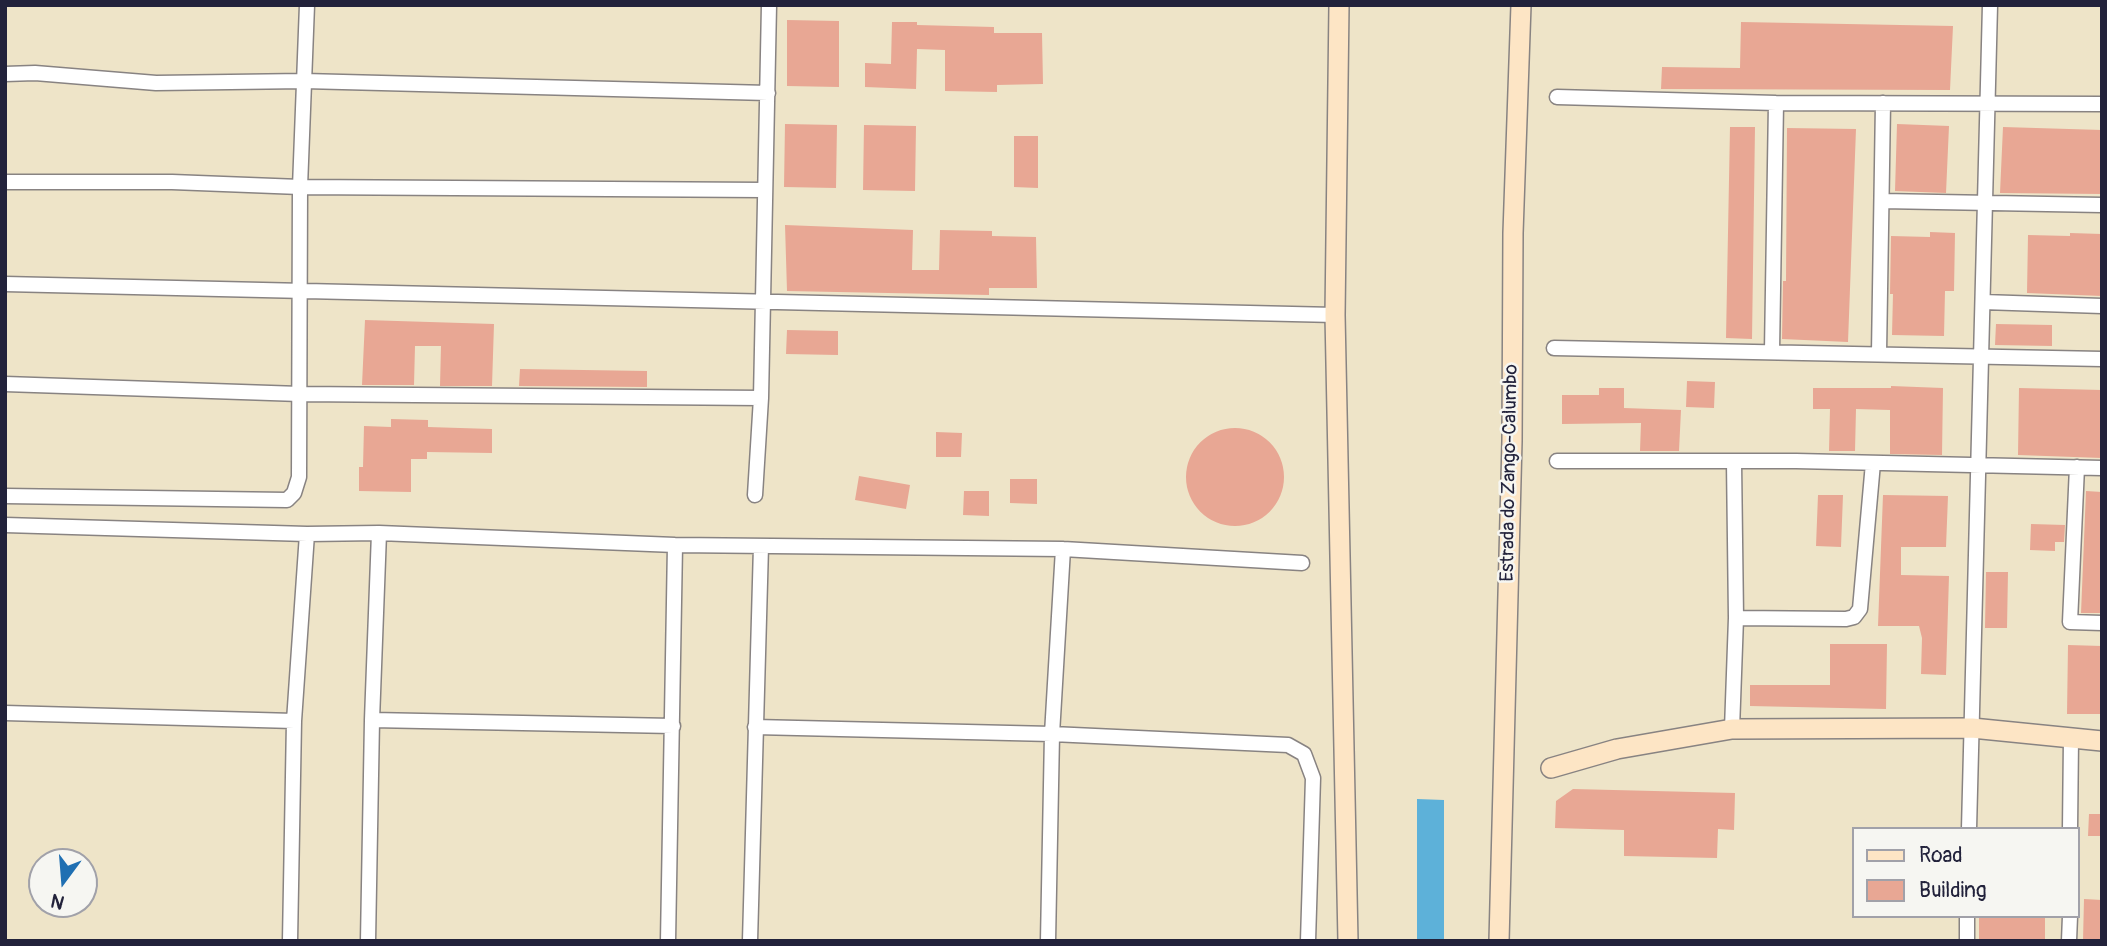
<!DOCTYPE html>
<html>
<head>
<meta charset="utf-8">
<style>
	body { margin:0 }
	#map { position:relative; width:2107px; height:946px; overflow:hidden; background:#eee4c8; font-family:Pangolin,sans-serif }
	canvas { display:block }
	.frame { position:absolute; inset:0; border:7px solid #22223b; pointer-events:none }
	.legend { position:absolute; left:1852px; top:827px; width:228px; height:91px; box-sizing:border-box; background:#f6f6f2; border:2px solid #a1a1a9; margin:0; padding:9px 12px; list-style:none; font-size:21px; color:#22223b }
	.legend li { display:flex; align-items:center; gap:14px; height:35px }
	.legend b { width:35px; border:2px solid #a1a1a9 }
	.north { position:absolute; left:28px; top:848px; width:70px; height:70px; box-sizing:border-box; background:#f6f6f2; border:2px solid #a1a1a9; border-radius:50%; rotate:196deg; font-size:19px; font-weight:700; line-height:28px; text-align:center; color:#22223b }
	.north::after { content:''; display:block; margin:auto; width:24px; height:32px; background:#1f6fb2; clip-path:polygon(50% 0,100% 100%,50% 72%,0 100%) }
</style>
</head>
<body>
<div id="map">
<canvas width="2107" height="946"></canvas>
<div class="frame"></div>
<ul class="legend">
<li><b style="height:9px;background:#fde5c5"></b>Road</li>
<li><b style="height:19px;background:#e8a794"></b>Building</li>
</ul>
<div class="north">N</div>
</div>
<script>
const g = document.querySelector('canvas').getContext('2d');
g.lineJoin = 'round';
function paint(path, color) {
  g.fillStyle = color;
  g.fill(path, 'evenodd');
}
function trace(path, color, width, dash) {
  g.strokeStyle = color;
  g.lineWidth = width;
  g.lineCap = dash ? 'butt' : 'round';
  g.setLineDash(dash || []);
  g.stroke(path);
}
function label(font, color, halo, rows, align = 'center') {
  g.font = font + ' Pangolin,sans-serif';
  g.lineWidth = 5;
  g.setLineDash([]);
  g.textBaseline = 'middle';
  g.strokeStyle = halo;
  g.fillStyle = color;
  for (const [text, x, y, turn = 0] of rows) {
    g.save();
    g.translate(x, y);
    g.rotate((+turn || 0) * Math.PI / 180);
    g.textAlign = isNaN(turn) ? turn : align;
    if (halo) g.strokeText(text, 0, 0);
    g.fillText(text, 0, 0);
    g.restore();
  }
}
const water = new Path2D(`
	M 1417,799 L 1444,800 L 1444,941 L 1417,941 Z`);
const building = new Path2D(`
	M 787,20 L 839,21 L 839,87 L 787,86 Z
	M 892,22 L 917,22 L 917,25 L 994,27 L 994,33 L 1042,33 L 1043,84 L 997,85 L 997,92 L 945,91 L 945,50 L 917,49 L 916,89 L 865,87 L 865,63 L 891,64 Z
	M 1741,22 L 1953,26 L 1950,90 L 1661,89 L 1662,67 L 1740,68 Z
	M 785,124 L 837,125 L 836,188 L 784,187 Z
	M 1897,124 L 1949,126 L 1946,193 L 1895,191 Z
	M 864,125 L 916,126 L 915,191 L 863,190 Z
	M 1730,127 L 1755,127 L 1752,339 L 1726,338 Z
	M 2003,127 L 2102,130 L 2102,194 L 2000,193 Z
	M 1787,128 L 1856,129 L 1848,342 L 1782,339 L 1783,281 L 1786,281 Z
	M 1014,136 L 1038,136 L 1038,188 L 1014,187 Z
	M 785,225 L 913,230 L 912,270 L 939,270 L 940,230 L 992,231 L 992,236 L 1036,237 L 1037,288 L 989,288 L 989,295 L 787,291 Z
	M 1930,232 L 1955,233 L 1954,291 L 1945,291 L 1944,336 L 1892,335 L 1893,294 L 1890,294 L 1891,236 L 1930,237 Z
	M 2070,233 L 2102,234 L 2102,296 L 2027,293 L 2028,235 L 2070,236 Z
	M 365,320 L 494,324 L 492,386 L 440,386 L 441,346 L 415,346 L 414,385 L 362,385 Z
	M 1996,324 L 2052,325 L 2052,346 L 1995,345 Z
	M 787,330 L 838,331 L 838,355 L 786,354 Z
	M 520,369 L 647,371 L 647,387 L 519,386 Z
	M 1687,381 L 1715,382 L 1714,408 L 1686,407 Z
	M 1891,386 L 1943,388 L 1942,455 L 1890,454 L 1890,410 L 1856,409 L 1855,451 L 1829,451 L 1830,409 L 1813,409 L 1813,388 L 1891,388 Z
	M 1599,388 L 1624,388 L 1624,408 L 1681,410 L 1679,451 L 1640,451 L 1641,423 L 1562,424 L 1562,395 L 1599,395 Z
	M 2019,388 L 2102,390 L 2102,458 L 2018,455 Z
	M 391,419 L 428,420 L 428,427 L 492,429 L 492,453 L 427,452 L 427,459 L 411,459 L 411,492 L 359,491 L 359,467 L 363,467 L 364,426 L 391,427 Z
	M1186 477a49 49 0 1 1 98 0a49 49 0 1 1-98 0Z
	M 936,432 L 962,433 L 961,457 L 936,457 Z
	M 859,476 L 910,485 L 906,509 L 855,500 Z
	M 1010,479 L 1037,479 L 1037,504 L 1010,503 Z
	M 964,491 L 989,491 L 989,516 L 963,515 Z
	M 2086,491 L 2102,492 L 2102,613 L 2081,613 Z
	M 1818,495 L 1843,495 L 1841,547 L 1816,546 Z
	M 1883,495 L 1948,496 L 1946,547 L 1901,547 L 1901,575 L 1949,576 L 1946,675 L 1921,674 L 1922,638 L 1919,626 L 1878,626 Z
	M 2031,524 L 2065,525 L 2064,542 L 2055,542 L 2055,551 L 2030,550 Z
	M 1986,572 L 2008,572 L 2007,628 L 1985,628 Z
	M 1830,644 L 1887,644 L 1886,709 L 1750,706 L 1750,685 L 1830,685 Z
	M 2068,645 L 2102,646 L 2102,714 L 2067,714 Z
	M 1573,789 L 1735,793 L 1734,830 L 1718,829 L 1717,858 L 1624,856 L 1624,830 L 1555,828 L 1556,801 Z
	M 2089,814 L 2102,814 L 2102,836 L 2088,836 Z
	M 2084,899 L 2102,900 L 2102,941 L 2083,941 Z
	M 1979,916 L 2045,916 L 2045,941 L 1979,941 Z`);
const street = new Path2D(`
	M 5,74 L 35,73 L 156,83 L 304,81 L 768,93
	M 1557,97 L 1776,103 L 2102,104
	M 5,182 L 172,182 L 300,187 L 764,190
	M 1882,201 L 2102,205
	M 5,284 L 1335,315
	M 1983,302 L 2102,306
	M 1554,348 L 2102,359
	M 1772,351 L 1776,103
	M 1879,353 L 1883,103
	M 5,384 L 300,394 L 761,398
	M 1557,461 L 1796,461 L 2102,468
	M 2077,467 L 2070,622 L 2102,623
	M 755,495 L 761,398 L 769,5
	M 5,496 L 287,500 L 294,493 L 299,477 L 300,187 L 307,5
	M 5,525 L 307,534 L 379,533 L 675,545 L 1063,549 L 1302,563
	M 1736,618 L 1846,619 L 1854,617 L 1860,609 L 1873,463
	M 5,713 L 294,721
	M 372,720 L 673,726
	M 755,727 L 1052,734 L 1288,745 L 1304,754 L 1313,778 L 1308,941
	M 1732,729 L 1736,618 L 1734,462
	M 1969,829 L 1990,5
	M 2070,829 L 2071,739
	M 290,941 L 294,721 L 307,534
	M 368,941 L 372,720 L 379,533
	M 668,941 L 675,545
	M 750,941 L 761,546
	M 1048,941 L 1052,734 L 1063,549
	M 1967,941 L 1967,916
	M 2069,941 L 2070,916`);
const secondary = new Path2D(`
	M 1339,5 L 1335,315 L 1348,941
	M 1551,768 L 1617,749 L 1732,729 L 1972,728 L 2102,741
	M 1499,941 L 1512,441 L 1513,233 L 1521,5`);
const streetNames = [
	["Estrada do Zango-Calumbo",1510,473,-89]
];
paint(water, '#5db1d9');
paint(building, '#e8a794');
trace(street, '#888382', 17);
trace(secondary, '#888382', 22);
trace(street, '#fff', 14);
trace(secondary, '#fde5c5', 19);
label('19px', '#22223b', '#f6f6f2', streetNames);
</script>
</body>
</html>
